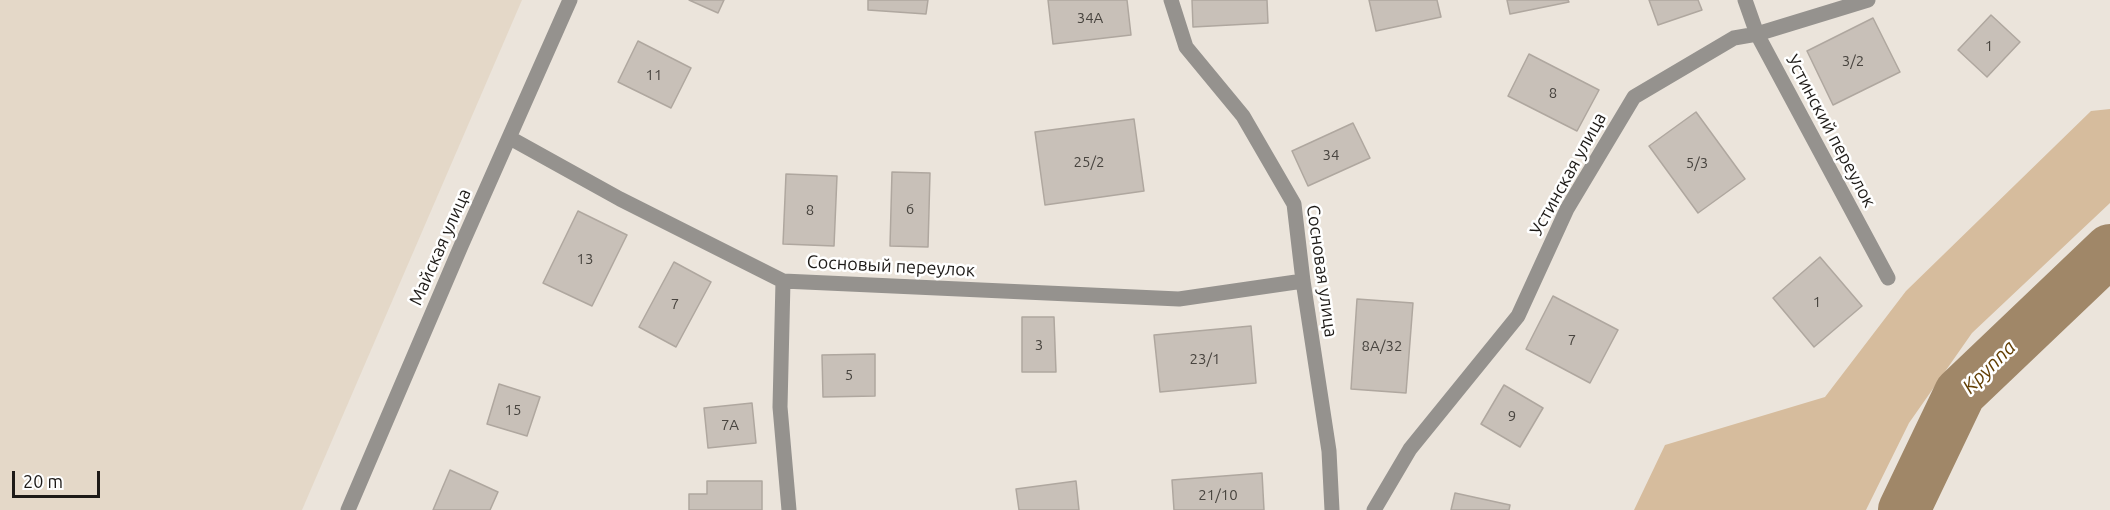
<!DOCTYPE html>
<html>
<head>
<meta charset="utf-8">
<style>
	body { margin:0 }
	#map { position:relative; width:2110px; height:510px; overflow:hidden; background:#ebe4db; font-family:Ubuntu,sans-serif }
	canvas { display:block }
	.scale { position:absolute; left:12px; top:471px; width:88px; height:27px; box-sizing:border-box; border:3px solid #1d1a17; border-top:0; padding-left:8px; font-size:18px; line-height:21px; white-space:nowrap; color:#1d1a17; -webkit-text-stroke:4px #fff; paint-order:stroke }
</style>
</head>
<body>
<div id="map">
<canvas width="2110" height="510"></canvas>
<div class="scale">20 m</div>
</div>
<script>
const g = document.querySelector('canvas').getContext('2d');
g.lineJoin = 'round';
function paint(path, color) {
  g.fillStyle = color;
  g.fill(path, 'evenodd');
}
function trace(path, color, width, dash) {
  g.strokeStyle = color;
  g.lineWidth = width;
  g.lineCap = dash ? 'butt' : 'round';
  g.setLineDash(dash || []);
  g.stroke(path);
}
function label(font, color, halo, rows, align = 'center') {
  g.font = font + ' Ubuntu,sans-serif';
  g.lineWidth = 5;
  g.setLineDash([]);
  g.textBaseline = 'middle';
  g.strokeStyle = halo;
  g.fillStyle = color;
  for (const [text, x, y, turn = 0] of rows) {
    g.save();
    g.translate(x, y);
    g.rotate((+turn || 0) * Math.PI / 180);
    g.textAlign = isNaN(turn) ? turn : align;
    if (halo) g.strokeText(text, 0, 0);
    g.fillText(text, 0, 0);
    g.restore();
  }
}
const built = new Path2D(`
	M 0,0 L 522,0 L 302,510 L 0,510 Z`);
const green = new Path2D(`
	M 2110,109 L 2110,203 L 1972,333 L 1909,423 L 1866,510 L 1634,510 L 1665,445 L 1825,397 L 1906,291 L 2091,111 Z`);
const river = new Path2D(`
	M 1904,510 L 1960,393 L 2110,250`);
const building = new Path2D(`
	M 689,0 L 724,0 L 718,13 Z
	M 868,0 L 928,0 L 926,14 L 868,10 Z
	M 1048,0 L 1127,0 L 1131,35 L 1053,44 Z
	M 1192,0 L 1267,0 L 1268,23 L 1193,27 Z
	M 1369,0 L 1437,0 L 1441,17 L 1376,31 Z
	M 1507,0 L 1568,0 L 1569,2 L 1510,14 Z
	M 1649,0 L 1698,0 L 1702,10 L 1658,25 Z
	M 1991,15 L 2020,42 L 1987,77 L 1958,50 Z
	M 1873,18 L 1900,72 L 1833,105 L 1807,51 Z
	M 638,41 L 691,68 L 671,108 L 618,82 Z
	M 1529,54 L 1599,90 L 1577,131 L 1508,96 Z
	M 1696,112 L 1745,179 L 1698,213 L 1649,146 Z
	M 1134,119 L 1144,191 L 1045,205 L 1035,132 Z
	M 1353,123 L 1370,158 L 1308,186 L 1292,151 Z
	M 892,172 L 930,173 L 928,247 L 890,246 Z
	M 786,174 L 837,176 L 834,246 L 783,244 Z
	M 578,211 L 627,235 L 592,306 L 543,283 Z
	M 1820,257 L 1862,306 L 1814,347 L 1773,298 Z
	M 674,262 L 711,282 L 676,347 L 639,327 Z
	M 1553,296 L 1618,330 L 1590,383 L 1526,349 Z
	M 1357,299 L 1413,303 L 1406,393 L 1351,389 Z
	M 1022,317 L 1054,317 L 1056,372 L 1022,372 Z
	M 1251,326 L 1256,383 L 1160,392 L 1154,335 Z
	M 875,354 L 875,396 L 823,397 L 822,355 Z
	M 499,384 L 540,397 L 527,436 L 487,424 Z
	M 1504,385 L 1543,408 L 1520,447 L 1481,424 Z
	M 752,403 L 756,443 L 708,448 L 704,408 Z
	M 450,470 L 498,492 L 490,510 L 433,510 Z
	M 1262,473 L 1264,510 L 1174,510 L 1172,480 Z
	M 707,481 L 762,481 L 762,510 L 689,510 L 689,494 L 707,494 Z
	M 1076,481 L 1079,510 L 1019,510 L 1016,489 Z
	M 1455,493 L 1510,505 L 1509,510 L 1451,510 Z`);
const minor = new Path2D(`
	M 1171,0 L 1186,47 L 1243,116 L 1294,204 L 1303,281 L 1329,451 L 1332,510
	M 1745,0 L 1757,34 L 1888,278
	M 510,138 L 620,199 L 783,281 L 1179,299 L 1303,281
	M 783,281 L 780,407 L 789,510
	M 348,510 L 461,246 L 570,0
	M 1374,510 L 1410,449 L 1518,316 L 1567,209 L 1634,97 L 1734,38 L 1757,34 L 1868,0`);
const numberNames = [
	["34А",1090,18],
	["1",1989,46],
	["3/2",1853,61],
	["11",654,75],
	["8",1553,93],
	["34",1331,155],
	["25/2",1089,162],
	["5/3",1697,163],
	["6",910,209],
	["8",810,210],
	["13",585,259],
	["1",1817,302],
	["7",675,304],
	["7",1572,340],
	["3",1039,345],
	["8А/32",1382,346],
	["23/1",1205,359],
	["5",849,375],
	["15",513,410],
	["9",1512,416],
	["7А",730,425],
	["21/10",1218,495]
];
const streetNames = [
	["Устинский переулок",1831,131,62],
	["Устинская улица",1568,174,-61],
	["Майская улица",440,247,-66],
	["Сосновый переулок",891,266,3],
	["Сосновая улица",1322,271,82]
];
const waterNames = [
	["Круппа",1989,367,-45]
];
paint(built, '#e4d8c8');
paint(green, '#d6bc9d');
trace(river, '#a08768', 52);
paint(building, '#c8c0b8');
trace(building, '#afa79f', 1.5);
trace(minor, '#95928e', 15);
label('15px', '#48443f', null, numberNames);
label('18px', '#1d1a17', '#fff', streetNames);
label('italic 20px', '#623e03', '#fff', waterNames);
</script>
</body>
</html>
